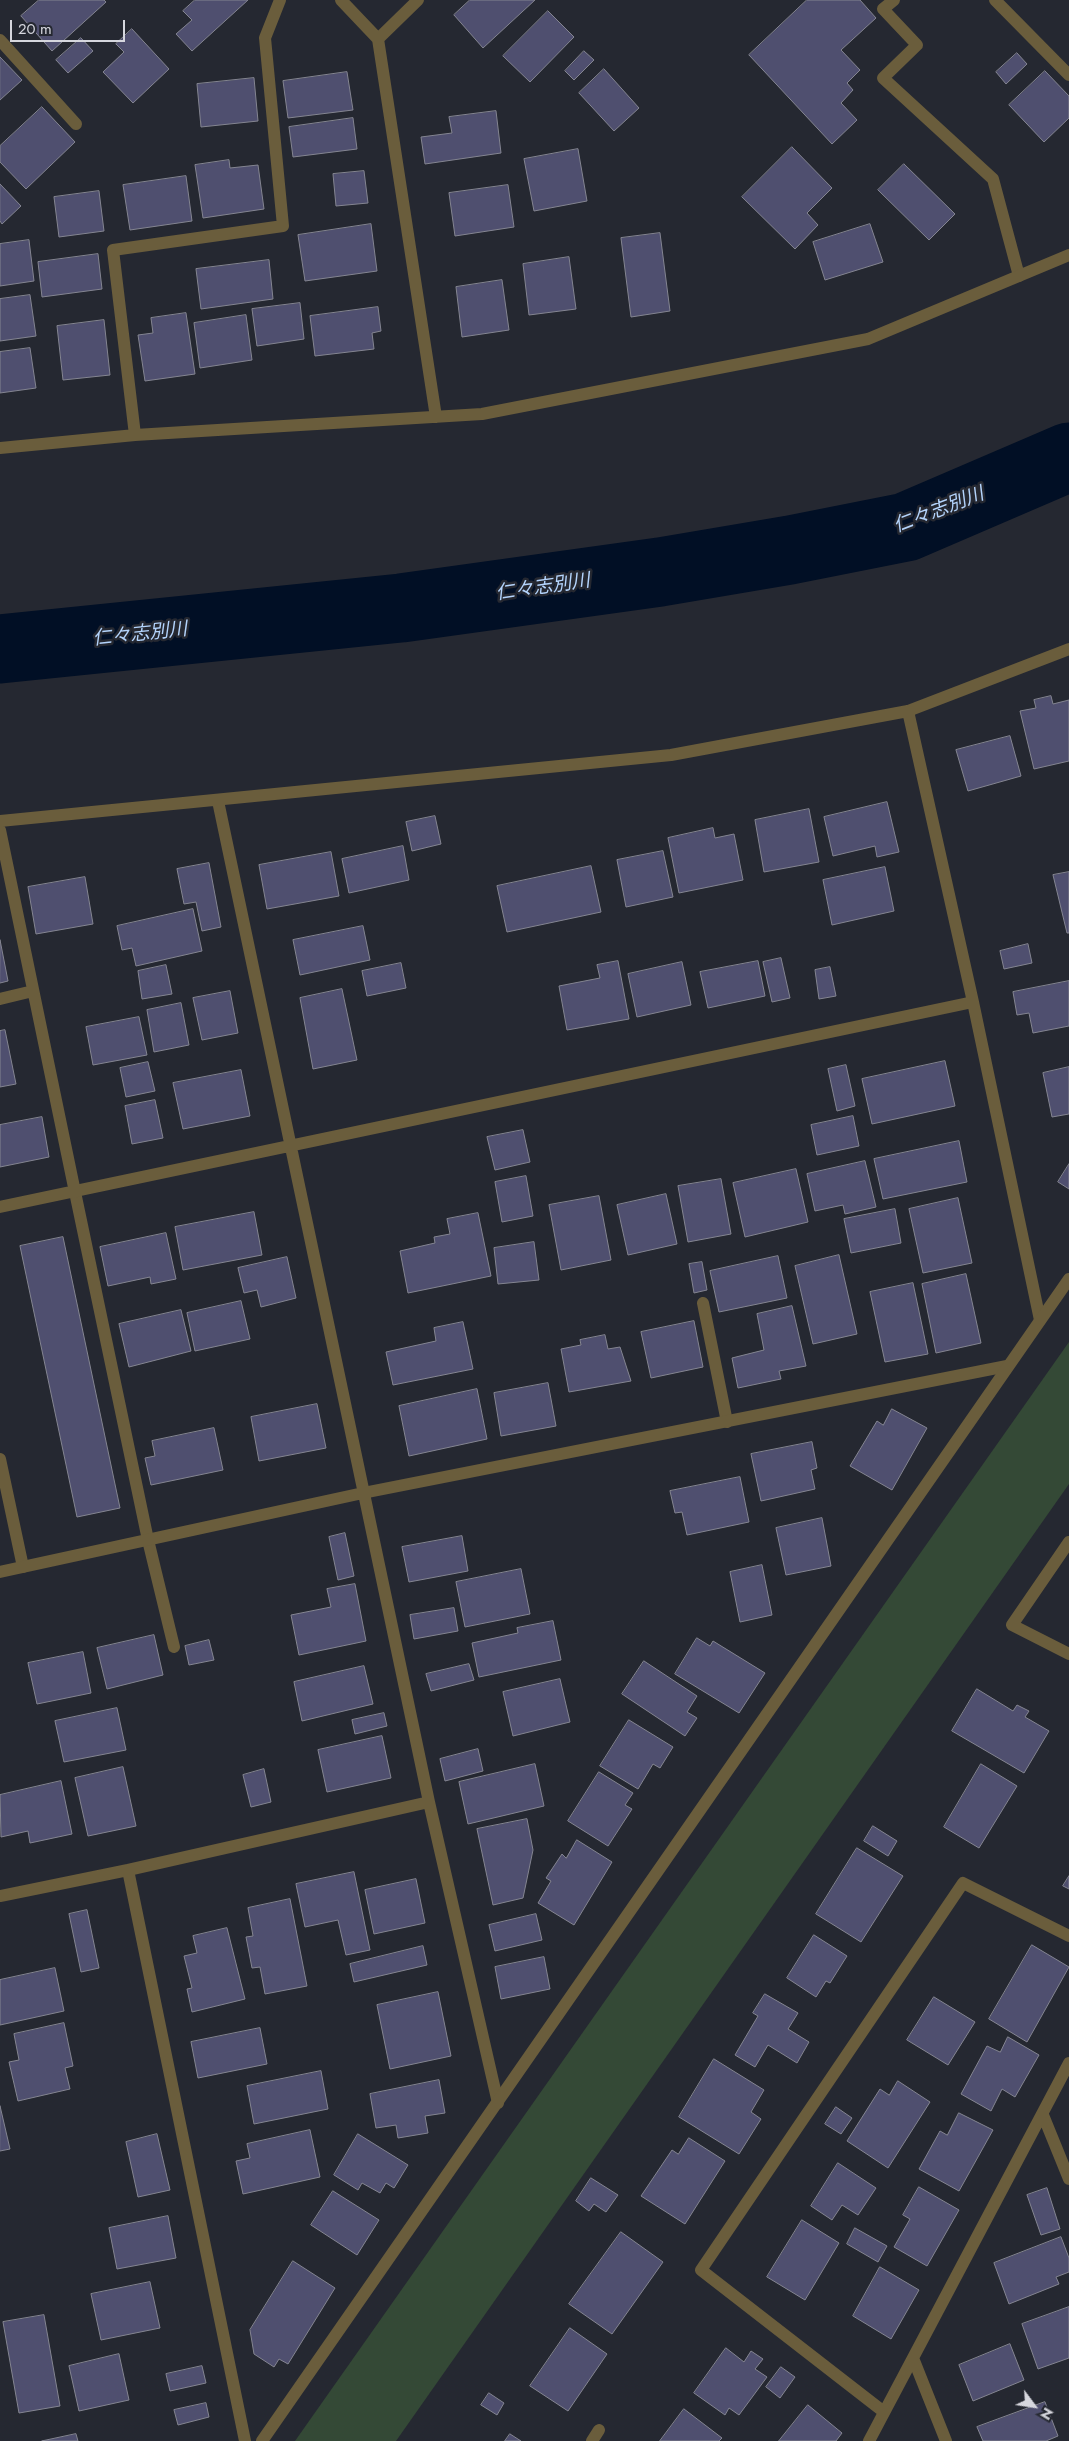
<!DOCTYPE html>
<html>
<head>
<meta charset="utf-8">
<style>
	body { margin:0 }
	#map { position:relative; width:1069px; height:2441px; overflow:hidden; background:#252831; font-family:Jost,sans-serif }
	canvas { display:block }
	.north { position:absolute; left:1009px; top:2381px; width:50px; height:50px; -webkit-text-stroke:4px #252831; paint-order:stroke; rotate:121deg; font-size:14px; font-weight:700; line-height:20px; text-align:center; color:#d6d7de }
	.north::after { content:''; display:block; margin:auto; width:18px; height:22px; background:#d6d7de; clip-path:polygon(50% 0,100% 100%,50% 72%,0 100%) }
	.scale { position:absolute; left:10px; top:20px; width:115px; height:22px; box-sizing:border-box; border:2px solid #d6d7de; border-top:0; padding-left:6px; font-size:15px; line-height:18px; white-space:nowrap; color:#d6d7de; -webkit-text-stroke:4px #252831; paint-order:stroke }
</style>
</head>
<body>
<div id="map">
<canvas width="1069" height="2441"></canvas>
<div class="north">N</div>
<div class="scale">20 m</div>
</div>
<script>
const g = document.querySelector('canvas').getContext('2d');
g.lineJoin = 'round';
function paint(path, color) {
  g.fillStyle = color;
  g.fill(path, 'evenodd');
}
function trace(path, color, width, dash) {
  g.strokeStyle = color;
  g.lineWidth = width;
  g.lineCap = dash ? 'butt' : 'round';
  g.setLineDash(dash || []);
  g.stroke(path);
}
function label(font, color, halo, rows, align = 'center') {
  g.font = font + ' Jost,"Noto Sans JP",sans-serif';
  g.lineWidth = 5;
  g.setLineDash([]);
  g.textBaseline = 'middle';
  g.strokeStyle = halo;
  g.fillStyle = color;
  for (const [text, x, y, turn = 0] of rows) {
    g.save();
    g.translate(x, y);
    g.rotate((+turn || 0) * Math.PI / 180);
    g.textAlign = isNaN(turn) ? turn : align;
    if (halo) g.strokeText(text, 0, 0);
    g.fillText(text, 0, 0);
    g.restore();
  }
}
const green = new Path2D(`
	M 1069,1342 L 1069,1484 L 396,2441 L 295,2441 Z`);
const river = new Path2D(`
	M 0,649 L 401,608 L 660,572 L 790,550 L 906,527 L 1069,457`);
const building = new Path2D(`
	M 39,0 L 104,0 L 106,2 L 52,51 L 21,16 Z
	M 195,0 L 248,0 L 192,51 L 176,34 L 192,20 L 183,11 Z
	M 470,0 L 535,0 L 483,48 L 454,15 Z
	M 807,0 L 860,0 L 876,18 L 841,50 L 860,70 L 847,83 L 853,90 L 841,103 L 857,120 L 832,144 L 749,55 Z
	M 548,11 L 574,37 L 530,82 L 503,56 Z
	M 132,29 L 169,69 L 133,103 L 103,72 L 124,52 L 116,44 Z
	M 81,38 L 93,51 L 68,73 L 56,60 Z
	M 584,51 L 594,60 L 574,80 L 565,71 Z
	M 1017,53 L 1027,64 L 1006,84 L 996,72 Z
	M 0,57 L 22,80 L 0,100 Z
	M 604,69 L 639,108 L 614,131 L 579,93 Z
	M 1045,71 L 1069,96 L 1069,118 L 1044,142 L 1009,105 Z
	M 347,72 L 353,110 L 288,118 L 283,81 Z
	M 254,78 L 258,121 L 201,127 L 197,84 Z
	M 42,107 L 75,142 L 26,189 L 0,162 L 0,146 Z
	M 496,111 L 501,153 L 425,164 L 421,137 L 452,133 L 449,117 Z
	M 353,118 L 357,149 L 293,157 L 289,127 Z
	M 792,147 L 832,188 L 807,213 L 818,225 L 795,249 L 742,197 Z
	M 578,149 L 587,201 L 534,211 L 524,159 Z
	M 229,160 L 230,168 L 258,165 L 264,209 L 203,218 L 195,165 Z
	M 904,164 L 955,214 L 929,240 L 878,190 Z
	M 364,171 L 368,203 L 336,206 L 333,174 Z
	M 186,176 L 192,221 L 130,230 L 123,185 Z
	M 0,184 L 21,206 L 2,224 L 0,221 Z
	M 508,185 L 514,227 L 455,236 L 449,193 Z
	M 99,191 L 104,231 L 59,237 L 54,197 Z
	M 371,224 L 377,271 L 305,281 L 298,235 Z
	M 870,224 L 883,262 L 825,280 L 813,242 Z
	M 660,233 L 670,311 L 631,317 L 621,238 Z
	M 29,240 L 34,281 L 0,286 L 0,244 Z
	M 98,254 L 102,289 L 42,297 L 38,262 Z
	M 569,257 L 576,309 L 529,315 L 523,264 Z
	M 269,260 L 273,299 L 201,309 L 196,269 Z
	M 502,280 L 509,330 L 462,337 L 456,287 Z
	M 30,295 L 36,336 L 0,341 L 0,299 Z
	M 300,303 L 304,339 L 257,346 L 252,309 Z
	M 378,307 L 381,331 L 372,333 L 374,349 L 315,356 L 310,316 Z
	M 186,313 L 195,374 L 145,381 L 138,335 L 153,333 L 151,318 Z
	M 246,315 L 252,360 L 200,368 L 194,323 Z
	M 104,320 L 110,375 L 63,380 L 57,326 Z
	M 30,348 L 36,388 L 0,393 L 0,352 Z
	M 1051,696 L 1053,704 L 1069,700 L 1069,761 L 1034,769 L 1020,711 L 1036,708 L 1034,700 Z
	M 1010,736 L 1021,776 L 968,791 L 956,750 Z
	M 887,802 L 899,852 L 877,857 L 875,846 L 833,856 L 824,817 Z
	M 809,809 L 819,862 L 764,872 L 755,820 Z
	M 435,816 L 441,844 L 412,851 L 406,822 Z
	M 713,828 L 715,838 L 734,834 L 743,880 L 679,893 L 668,838 Z
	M 403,846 L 409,880 L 349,893 L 342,859 Z
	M 663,851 L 673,897 L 626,907 L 617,860 Z
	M 331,852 L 339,896 L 267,909 L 259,865 Z
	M 209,863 L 221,927 L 202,931 L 196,902 L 184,904 L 177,869 Z
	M 591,866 L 601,912 L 507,932 L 497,886 Z
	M 885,867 L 894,911 L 832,925 L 823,880 Z
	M 1069,872 L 1069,933 L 1067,933 L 1053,875 Z
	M 85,877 L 93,924 L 36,934 L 28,887 Z
	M 193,909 L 202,951 L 136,966 L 132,948 L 122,950 L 117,926 Z
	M 363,926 L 370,960 L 300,975 L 293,940 Z
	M 0,940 L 8,981 L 0,983 Z
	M 1028,944 L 1032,963 L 1004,969 L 1000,951 Z
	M 781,958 L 790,998 L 772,1002 L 763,962 Z
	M 618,961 L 629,1019 L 567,1030 L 559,986 L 600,978 L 597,965 Z
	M 758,961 L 765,996 L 708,1008 L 700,972 Z
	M 682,962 L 691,1005 L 637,1017 L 628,974 Z
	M 401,963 L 406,988 L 367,996 L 362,971 Z
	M 166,965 L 172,994 L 142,999 L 138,971 Z
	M 830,967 L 836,996 L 819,999 L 815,970 Z
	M 1069,981 L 1069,1026 L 1033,1033 L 1029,1013 L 1017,1015 L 1013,992 Z
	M 342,989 L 357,1060 L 313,1069 L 300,998 Z
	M 230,991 L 238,1033 L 202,1040 L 193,998 Z
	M 181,1003 L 189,1045 L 154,1052 L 147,1010 Z
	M 139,1017 L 147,1055 L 93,1065 L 86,1027 Z
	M 5,1030 L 16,1084 L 0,1087 L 0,1031 Z
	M 945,1061 L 955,1106 L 872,1124 L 862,1079 Z
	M 148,1062 L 155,1091 L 126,1097 L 120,1068 Z
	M 846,1065 L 855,1106 L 837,1111 L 828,1069 Z
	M 1069,1067 L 1069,1114 L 1052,1117 L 1043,1073 Z
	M 241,1070 L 250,1116 L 183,1129 L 173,1083 Z
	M 155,1100 L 163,1138 L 132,1144 L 125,1106 Z
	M 853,1116 L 859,1146 L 817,1155 L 811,1125 Z
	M 42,1117 L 49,1157 L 0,1167 L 0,1125 Z
	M 523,1130 L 530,1162 L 495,1170 L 487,1137 Z
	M 959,1141 L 967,1182 L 883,1199 L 874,1159 Z
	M 865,1161 L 876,1207 L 845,1214 L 843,1205 L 815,1211 L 807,1174 Z
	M 1069,1164 L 1069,1189 L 1058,1182 Z
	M 796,1169 L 808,1222 L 745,1237 L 733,1183 Z
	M 526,1176 L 533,1216 L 502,1222 L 495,1182 Z
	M 721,1179 L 731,1234 L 688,1242 L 678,1186 Z
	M 666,1194 L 677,1244 L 628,1255 L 617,1205 Z
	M 599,1196 L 611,1260 L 561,1270 L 549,1205 Z
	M 958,1198 L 972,1263 L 923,1273 L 909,1209 Z
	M 895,1209 L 901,1243 L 851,1253 L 844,1219 Z
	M 254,1212 L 262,1255 L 183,1270 L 175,1227 Z
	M 478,1213 L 491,1276 L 408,1293 L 400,1251 L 435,1243 L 434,1237 L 450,1234 L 447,1219 Z
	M 166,1233 L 176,1279 L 151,1284 L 150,1277 L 108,1286 L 100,1247 Z
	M 63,1237 L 120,1508 L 77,1517 L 20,1246 Z
	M 534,1242 L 539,1280 L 498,1284 L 494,1248 Z
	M 839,1255 L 857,1334 L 813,1344 L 795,1266 Z
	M 778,1256 L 787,1298 L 719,1312 L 710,1271 Z
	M 287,1257 L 296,1298 L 261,1307 L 257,1290 L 244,1293 L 238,1268 Z
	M 702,1262 L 707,1290 L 694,1293 L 689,1264 Z
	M 966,1274 L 981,1343 L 936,1353 L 922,1284 Z
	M 913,1283 L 928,1354 L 885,1362 L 870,1292 Z
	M 241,1301 L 250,1339 L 195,1351 L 187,1313 Z
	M 792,1306 L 806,1366 L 779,1371 L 781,1379 L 738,1388 L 732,1358 L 764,1350 L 757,1314 Z
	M 181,1310 L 191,1351 L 129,1367 L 119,1324 Z
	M 694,1321 L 703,1367 L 651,1378 L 641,1332 Z
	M 463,1322 L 473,1369 L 393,1385 L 386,1352 L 436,1341 L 434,1328 Z
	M 605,1335 L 608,1349 L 620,1347 L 631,1381 L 569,1392 L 561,1349 L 581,1345 L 580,1340 Z
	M 548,1383 L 556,1426 L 501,1436 L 494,1393 Z
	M 477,1389 L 487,1439 L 409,1456 L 399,1406 Z
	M 317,1404 L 326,1448 L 259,1461 L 251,1417 Z
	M 892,1409 L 927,1428 L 892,1490 L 850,1466 L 877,1421 L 883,1425 Z
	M 214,1428 L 223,1470 L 151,1485 L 145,1458 L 155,1456 L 152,1441 Z
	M 812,1442 L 817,1468 L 811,1470 L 815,1489 L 761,1501 L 751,1454 Z
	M 740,1477 L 749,1522 L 687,1535 L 682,1512 L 675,1513 L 670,1491 Z
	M 822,1518 L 831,1566 L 786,1575 L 776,1528 Z
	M 345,1533 L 354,1576 L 338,1580 L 329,1537 Z
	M 462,1536 L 468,1571 L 409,1582 L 402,1547 Z
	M 762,1565 L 772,1615 L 740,1622 L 730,1572 Z
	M 521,1569 L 530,1614 L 465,1627 L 456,1582 Z
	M 355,1584 L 366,1641 L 299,1655 L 291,1615 L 331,1607 L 327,1589 Z
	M 454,1608 L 458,1631 L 414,1639 L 410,1615 Z
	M 553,1621 L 561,1660 L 479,1677 L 472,1643 L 518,1633 L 517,1628 Z
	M 154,1635 L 163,1675 L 107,1689 L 97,1648 Z
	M 697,1638 L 710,1646 L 713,1641 L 765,1673 L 739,1713 L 675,1674 Z
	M 209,1640 L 214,1660 L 189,1665 L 185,1646 Z
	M 83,1652 L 91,1693 L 37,1704 L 28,1663 Z
	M 644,1661 L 697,1696 L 687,1712 L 697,1718 L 685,1736 L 622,1694 Z
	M 469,1664 L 474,1680 L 431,1691 L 426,1674 Z
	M 364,1666 L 373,1704 L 302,1721 L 294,1682 Z
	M 560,1679 L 570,1722 L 513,1736 L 503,1692 Z
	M 977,1689 L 1013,1711 L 1017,1705 L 1029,1711 L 1025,1717 L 1049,1731 L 1024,1773 L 952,1731 Z
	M 117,1708 L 126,1750 L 64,1762 L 55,1721 Z
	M 384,1713 L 387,1726 L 355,1734 L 352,1720 Z
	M 629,1720 L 673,1747 L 660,1768 L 653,1764 L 638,1789 L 600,1766 Z
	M 382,1736 L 391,1778 L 327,1792 L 318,1750 Z
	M 478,1749 L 483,1771 L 445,1781 L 440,1759 Z
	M 535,1764 L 544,1806 L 468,1824 L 459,1782 Z
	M 981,1764 L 1017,1786 L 979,1848 L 944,1827 Z
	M 123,1767 L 136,1826 L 88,1836 L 75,1778 Z
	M 264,1769 L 271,1802 L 251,1807 L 243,1775 Z
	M 599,1772 L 633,1793 L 625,1805 L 632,1809 L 608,1846 L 568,1821 Z
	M 61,1781 L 72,1834 L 30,1843 L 28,1831 L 1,1837 L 0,1795 Z
	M 527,1819 L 533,1850 L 523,1898 L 493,1905 L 477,1829 Z
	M 873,1826 L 897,1841 L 888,1856 L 864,1841 Z
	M 577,1840 L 612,1862 L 574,1925 L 538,1903 L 551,1881 L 546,1878 L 562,1854 L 566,1858 Z
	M 857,1848 L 903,1876 L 861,1942 L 816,1914 Z
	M 354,1872 L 370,1950 L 346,1955 L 338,1920 L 305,1927 L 296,1884 Z
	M 1069,1876 L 1069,1889 L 1063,1886 Z
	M 416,1879 L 425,1923 L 374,1934 L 365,1890 Z
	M 290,1899 L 307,1986 L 265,1994 L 260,1967 L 252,1968 L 246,1937 L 253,1936 L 248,1908 Z
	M 87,1910 L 99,1968 L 81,1972 L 69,1914 Z
	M 536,1914 L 542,1940 L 495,1951 L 489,1925 Z
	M 227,1928 L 245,1999 L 192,2012 L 187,1989 L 192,1988 L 184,1956 L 197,1953 L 193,1936 Z
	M 814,1935 L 847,1956 L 830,1983 L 826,1981 L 816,1997 L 787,1978 Z
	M 1032,1945 L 1069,1967 L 1027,2042 L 989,2019 Z
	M 423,1946 L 427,1965 L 354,1982 L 350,1964 Z
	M 544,1957 L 550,1989 L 501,1999 L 495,1967 Z
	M 55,1968 L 64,2011 L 0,2025 L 0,1980 Z
	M 438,1992 L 451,2056 L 390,2069 L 377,2005 Z
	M 765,1994 L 798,2013 L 788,2029 L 809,2042 L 797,2063 L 768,2045 L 755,2067 L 735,2055 L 758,2016 L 753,2013 Z
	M 934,1997 L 975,2022 L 948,2065 L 907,2040 Z
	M 64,2023 L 73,2066 L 65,2068 L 70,2089 L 18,2101 L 9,2062 L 19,2060 L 14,2034 Z
	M 260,2028 L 267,2064 L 198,2078 L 191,2042 Z
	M 1008,2037 L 1039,2055 L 1015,2097 L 1002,2089 L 991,2111 L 961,2094 L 987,2046 L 1000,2052 Z
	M 714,2059 L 764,2090 L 751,2112 L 761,2119 L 739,2154 L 679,2117 Z
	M 321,2071 L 328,2109 L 254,2124 L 247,2086 Z
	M 439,2080 L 445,2113 L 425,2116 L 428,2133 L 398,2138 L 396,2125 L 376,2128 L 370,2094 Z
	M 898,2081 L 930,2102 L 888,2168 L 847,2141 L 880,2089 L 889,2095 Z
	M 0,2106 L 10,2149 L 0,2151 Z
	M 836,2107 L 852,2118 L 841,2134 L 825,2124 Z
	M 959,2113 L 993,2130 L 959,2191 L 919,2169 L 940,2131 L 947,2135 Z
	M 310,2130 L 320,2177 L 243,2194 L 236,2161 L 250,2158 L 247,2144 Z
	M 157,2134 L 170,2190 L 138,2197 L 126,2142 Z
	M 358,2134 L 408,2165 L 394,2188 L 386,2183 L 380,2193 L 362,2183 L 358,2190 L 334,2175 Z
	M 689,2138 L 725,2161 L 685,2224 L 641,2196 L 672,2150 L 678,2154 Z
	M 838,2163 L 876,2188 L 858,2215 L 842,2205 L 832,2220 L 811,2206 Z
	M 591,2178 L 618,2195 L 606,2212 L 594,2204 L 589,2211 L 576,2201 Z
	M 919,2187 L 959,2210 L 927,2266 L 894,2247 L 910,2219 L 903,2215 Z
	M 1047,2188 L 1060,2229 L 1041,2235 L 1027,2195 Z
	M 333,2191 L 379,2220 L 357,2255 L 311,2225 Z
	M 168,2216 L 176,2258 L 117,2269 L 109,2228 Z
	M 802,2220 L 839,2243 L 805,2300 L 767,2277 Z
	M 855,2228 L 887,2246 L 878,2262 L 847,2244 Z
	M 621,2232 L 663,2262 L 612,2334 L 569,2304 Z
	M 1061,2237 L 1069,2258 L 1069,2272 L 1056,2277 L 1059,2284 L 1009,2304 L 994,2263 Z
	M 293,2261 L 335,2288 L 288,2364 L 279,2359 L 274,2367 L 254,2354 L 250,2330 Z
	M 880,2267 L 919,2290 L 891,2339 L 853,2316 Z
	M 150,2282 L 160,2328 L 101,2340 L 91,2294 Z
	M 1069,2307 L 1069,2358 L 1038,2369 L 1022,2324 Z
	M 44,2315 L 60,2406 L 19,2413 L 3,2322 Z
	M 570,2328 L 607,2354 L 568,2411 L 530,2386 Z
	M 1010,2344 L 1024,2380 L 973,2401 L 959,2365 Z
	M 726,2348 L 744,2362 L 751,2351 L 763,2359 L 755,2369 L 767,2377 L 739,2415 L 729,2408 L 725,2415 L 694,2393 Z
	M 119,2354 L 129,2400 L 79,2411 L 69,2366 Z
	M 202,2366 L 206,2383 L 170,2391 L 166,2374 Z
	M 781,2367 L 795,2377 L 780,2398 L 766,2387 Z
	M 489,2393 L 504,2403 L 497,2415 L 481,2405 Z
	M 1045,2402 L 1058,2436 L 1046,2441 L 983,2441 L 977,2427 Z
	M 206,2403 L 209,2417 L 178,2425 L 174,2410 Z
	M 808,2405 L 842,2433 L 836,2441 L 779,2441 Z
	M 684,2409 L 722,2438 L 719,2441 L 660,2441 Z
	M 76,2434 L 78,2441 L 42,2441 Z
	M 510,2434 L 521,2441 L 505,2441 Z`);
const service = new Path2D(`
	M 894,0 L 883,9 L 917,45 L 883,78 L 993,179 L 1019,276
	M 995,0 L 1069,75
	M 0,40 L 76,124
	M 75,1192 L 148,1540 L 174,1647
	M 703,1303 L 727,1422
	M 0,1459 L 23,1567
	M 592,2441 L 599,2430`);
const minor = new Path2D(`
	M 341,0 L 378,39 L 418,0
	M 378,39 L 436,417
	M 135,435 L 113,250 L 283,226 L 265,38 L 280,0
	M 0,448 L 135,435 L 482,414 L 868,339 L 1069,255
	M 908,711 L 973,1002 L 1040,1320
	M 218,801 L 429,1802 L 498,2103
	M 0,821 L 671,755 L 908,711 L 1069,649
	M 0,830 L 75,1192
	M 0,999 L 33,991
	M 0,1207 L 973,1002
	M 1069,1542 L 1012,1625 L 1069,1654
	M 0,1572 L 363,1493 L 1007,1366
	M 128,1870 L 245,2441
	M 0,1896 L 128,1870 L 429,1802
	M 1043,2115 L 1069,2179
	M 913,2358 L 946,2441
	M 884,2412 L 701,2270 L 963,1883 L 1069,1936
	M 869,2441 L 1069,2063`);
const tertiary = new Path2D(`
	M 262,2441 L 1069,1279`);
const waterNames = [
	["仁々志別川",939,511,-21],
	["仁々志別川",543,588,-8],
	["仁々志別川",140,635,-6]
];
paint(green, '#344936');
trace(river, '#010f25', 69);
paint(building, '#4f4f6f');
trace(building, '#848591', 1);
trace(service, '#6a5d3c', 12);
trace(minor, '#6a5d3c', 12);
trace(tertiary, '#6a5d3c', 12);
label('italic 19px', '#b4d4fc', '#252831', waterNames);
</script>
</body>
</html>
